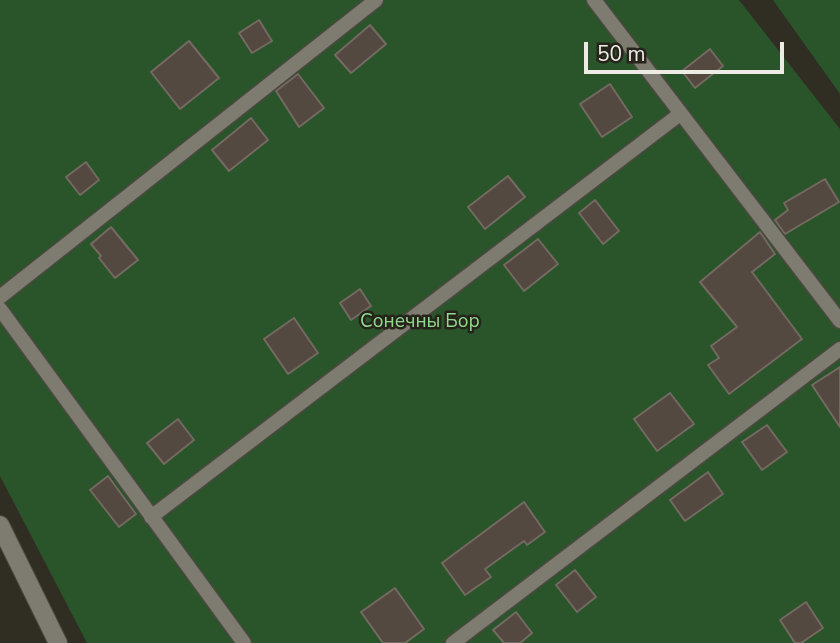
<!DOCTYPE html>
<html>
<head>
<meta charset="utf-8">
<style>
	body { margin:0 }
	#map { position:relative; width:840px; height:643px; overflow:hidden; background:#302e23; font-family:"Nunito Sans",sans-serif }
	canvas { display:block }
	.scale { position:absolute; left:584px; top:42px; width:200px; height:32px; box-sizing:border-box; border:4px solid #ecebe4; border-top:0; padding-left:9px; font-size:21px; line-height:24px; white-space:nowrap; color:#ecebe4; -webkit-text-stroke:5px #26241a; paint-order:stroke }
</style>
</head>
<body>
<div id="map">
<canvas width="840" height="643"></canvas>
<div class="scale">50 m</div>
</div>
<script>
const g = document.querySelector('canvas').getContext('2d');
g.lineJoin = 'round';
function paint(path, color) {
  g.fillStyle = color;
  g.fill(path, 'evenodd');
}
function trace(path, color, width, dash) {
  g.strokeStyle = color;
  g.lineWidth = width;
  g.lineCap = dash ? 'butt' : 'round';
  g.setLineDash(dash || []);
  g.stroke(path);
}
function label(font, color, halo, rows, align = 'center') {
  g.font = font + ' "Nunito Sans",sans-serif';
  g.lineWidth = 5;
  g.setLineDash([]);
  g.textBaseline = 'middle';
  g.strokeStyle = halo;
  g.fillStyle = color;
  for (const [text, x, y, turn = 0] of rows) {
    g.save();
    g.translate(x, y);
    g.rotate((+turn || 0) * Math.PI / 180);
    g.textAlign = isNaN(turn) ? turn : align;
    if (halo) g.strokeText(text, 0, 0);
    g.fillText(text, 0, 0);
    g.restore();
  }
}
const green = new Path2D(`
	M 0,0 L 739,0 L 840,129 L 840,643 L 87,643 L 0,476 Z
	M 773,0 L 840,0 L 840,94 Z`);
const building = new Path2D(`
	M 259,20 L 272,41 L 252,53 L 239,33 Z
	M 370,25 L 386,44 L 351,73 L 335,55 Z
	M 189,41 L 219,78 L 180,109 L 151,72 Z
	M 710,49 L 723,66 L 695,88 L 682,71 Z
	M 298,74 L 324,108 L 299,127 L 276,91 Z
	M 610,84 L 632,117 L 602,137 L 580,104 Z
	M 251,118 L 268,140 L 229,171 L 212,150 Z
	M 86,162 L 99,180 L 80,195 L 66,177 Z
	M 508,176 L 525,197 L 485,229 L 468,207 Z
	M 825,179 L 839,202 L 785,234 L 775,220 L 788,210 L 784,203 Z
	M 595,200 L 619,231 L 603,244 L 579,213 Z
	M 111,227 L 138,260 L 115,278 L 99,258 L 101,256 L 91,244 Z
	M 760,232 L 775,254 L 752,272 L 802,339 L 729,394 L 708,365 L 719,358 L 711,346 L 737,327 L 700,282 Z
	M 538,239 L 558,264 L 524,291 L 504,265 Z
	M 360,289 L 371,306 L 351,320 L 340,303 Z
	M 294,318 L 318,353 L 288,374 L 264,339 Z
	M 840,367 L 840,427 L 812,385 Z
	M 670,393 L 694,424 L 657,451 L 634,419 Z
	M 178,419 L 194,440 L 164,464 L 147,443 Z
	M 767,425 L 787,452 L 762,470 L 742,442 Z
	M 708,472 L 723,494 L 685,521 L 670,500 Z
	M 108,476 L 136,514 L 119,527 L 90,490 Z
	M 524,502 L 545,532 L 527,545 L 524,541 L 485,569 L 491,577 L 465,595 L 442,563 Z
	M 575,570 L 596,597 L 577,612 L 556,585 Z
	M 395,588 L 424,629 L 405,643 L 383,643 L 361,612 Z
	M 806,602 L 823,628 L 801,643 L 795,643 L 780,620 Z
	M 516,612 L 532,633 L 520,643 L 504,643 L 493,630 Z`);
const lane = new Path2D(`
	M 594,0 L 840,321
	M 0,297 L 376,0
	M 0,309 L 244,643
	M 151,517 L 680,114
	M 453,643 L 840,349`);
const street = new Path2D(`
	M 0,525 L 58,643`);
const parkNames = [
	["Сонечны Бор",420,322]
];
paint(green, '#2a542a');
paint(building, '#534941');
trace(building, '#746a61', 2);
trace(lane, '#4b4940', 17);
trace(street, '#4b4940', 20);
trace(lane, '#7e7b70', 14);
trace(street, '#7e7b70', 18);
label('19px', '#8fd98e', '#26241a', parkNames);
</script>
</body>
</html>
